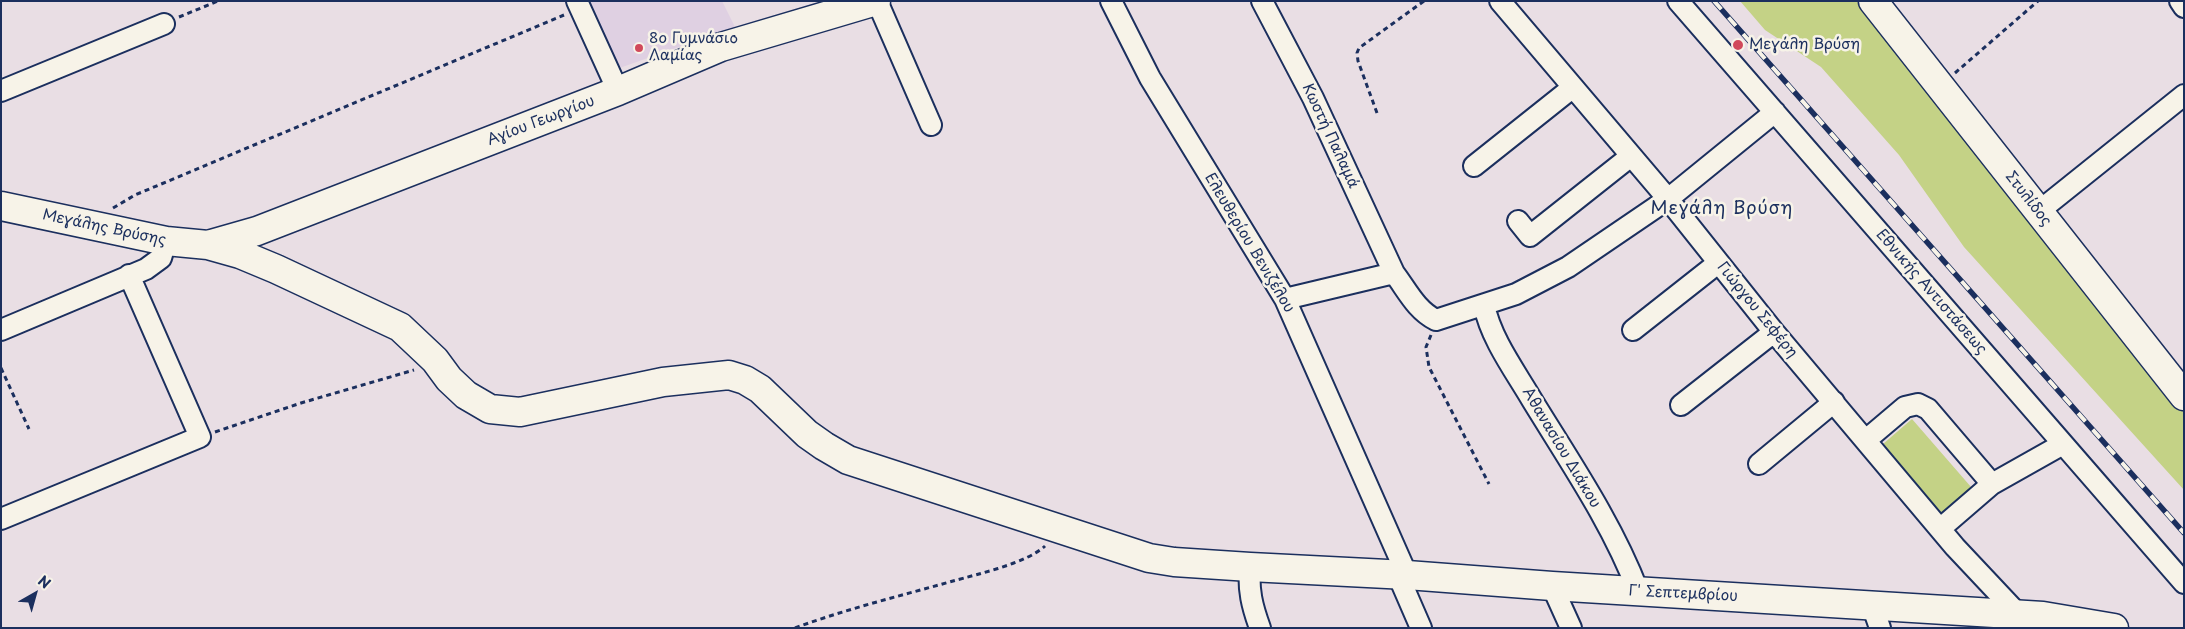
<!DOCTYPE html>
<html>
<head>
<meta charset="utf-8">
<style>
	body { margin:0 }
	#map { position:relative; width:2185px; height:629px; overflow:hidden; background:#e9dee4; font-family:"Playpen Sans",sans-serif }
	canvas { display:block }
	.frame { position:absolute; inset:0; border:2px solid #1b2f5e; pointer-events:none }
	.north { position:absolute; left:10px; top:569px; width:50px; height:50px; -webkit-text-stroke:4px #f7f3e8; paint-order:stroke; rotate:38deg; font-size:14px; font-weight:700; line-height:20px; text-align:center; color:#1b2f5e }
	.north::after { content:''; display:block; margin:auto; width:18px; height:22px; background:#1b2f5e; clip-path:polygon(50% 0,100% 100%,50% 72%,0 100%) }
</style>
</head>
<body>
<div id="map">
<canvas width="2185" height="629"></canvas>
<div class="frame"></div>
<div class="north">N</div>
</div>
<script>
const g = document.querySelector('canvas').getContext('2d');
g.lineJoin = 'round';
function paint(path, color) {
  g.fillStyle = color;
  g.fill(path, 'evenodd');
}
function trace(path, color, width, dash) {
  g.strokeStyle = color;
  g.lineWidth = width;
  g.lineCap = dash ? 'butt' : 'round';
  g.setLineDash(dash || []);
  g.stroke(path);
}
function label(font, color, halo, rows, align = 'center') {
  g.font = font + ' "Playpen Sans",sans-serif';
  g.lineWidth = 5;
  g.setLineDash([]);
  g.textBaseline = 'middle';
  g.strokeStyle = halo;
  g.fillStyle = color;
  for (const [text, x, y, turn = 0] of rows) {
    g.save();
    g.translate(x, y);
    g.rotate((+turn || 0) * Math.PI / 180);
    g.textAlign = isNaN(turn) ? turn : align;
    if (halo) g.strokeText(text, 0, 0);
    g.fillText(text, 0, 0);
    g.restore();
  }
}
const built = new Path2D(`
	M 581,1 L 722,1 L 735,27 L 614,70 Z`);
const green = new Path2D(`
	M 1740,1 L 1865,1 L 2184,407 L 2184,490 L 1964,247 L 1899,155 L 1821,67 L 1765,30 Z
	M 1912,419 L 1978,495 L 1948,521 L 1883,444 Z`);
const path = new Path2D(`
	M 179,17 L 218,1
	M 1955,73 L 2038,1
	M 1377,113 L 1358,61 L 1357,53 L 1359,48 L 1424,1
	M 113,208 L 135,195 L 564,15
	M 1431,335 L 1426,347 L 1429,367 L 1489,484
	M 1,368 L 29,429
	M 215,432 L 301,403 L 414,370
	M 795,628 C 846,609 900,596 953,581 C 978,574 1027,563 1045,546`);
const street = new Path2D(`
	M 577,1 L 618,91
	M 877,1 L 931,125
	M 1111,1 L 1150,78 L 1285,299 L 1407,575
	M 1262,1 L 1313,98 L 1394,273
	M 1500,1 L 1668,199 L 1774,332 L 1955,547 L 2018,614
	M 1678,1 L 2184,583
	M 2180,1 L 2184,7
	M 1,91 L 164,24
	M 1474,166 L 1572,88
	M 2038,212 L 2184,95
	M 1518,221 L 1530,236 L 1631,156
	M 1285,299 L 1394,273 C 1407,290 1416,310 1436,320 L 1516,294 L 1568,267 L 1668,199 L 1775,112
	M 1484,305 C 1491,339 1515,371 1532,400 C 1570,462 1612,523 1638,591
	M 1,330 L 146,269 L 161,258 L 166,241
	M 1633,330 L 1718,263
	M 1681,405 L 1774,332
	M 1866,440 L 1905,407 L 1918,404 L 1928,409 L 1992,484
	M 1759,464 L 1834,402
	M 1,519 L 200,437 L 129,275
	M 1941,528 L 1992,484 L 2063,444
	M 1250,567 C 1248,590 1252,606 1260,628
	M 1398,575 L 1421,628
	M 1552,586 L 1571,628
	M 1872,605 L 1880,628`);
const secondary = new Path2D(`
	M 1873,1 L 2184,396
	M 1,206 L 166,241 L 208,245 L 240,254 L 276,269 L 400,327 L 435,360 L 449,379 L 466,395 L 490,409 L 520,412 L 663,382 L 729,375 L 745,380 L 760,389 L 807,434 L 824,446 L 848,460 L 1149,558 L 1174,562 L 1250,567 L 1407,575 L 1552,586 L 2043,616 L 2114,628
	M 208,245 L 257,231 L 618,91 L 721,47 L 876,1`);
const rail = new Path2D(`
	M 1714,1 L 2184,533`);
const markers = [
	[1738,45,6,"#d1495b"],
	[639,48,5,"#d1495b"]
];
const poiNames = [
	["8ο Γυμνάσιο",649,39],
	["Λαμίας",649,56],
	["Μεγάλη Βρύση",1749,45]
];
const streetNames = [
	["Αγίου Γεωργίου",541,121,-21],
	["Κωστή Παλαμά",1330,136,65],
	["Στυλίδος",2028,199,52],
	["Μεγάλης Βρύσης",104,228,12],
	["Ελευθερίου Βενιζέλου",1249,243,59],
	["Εθνικής Αντιστάσεως",1931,292,49],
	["Γιώργου Σεφέρη",1757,310,51],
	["Αθανασίου Διάκου",1561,448,59],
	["Γ' Σεπτεμβρίου",1683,594,3]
];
const quarterNames = [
	["Μεγάλη Βρύση",1722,209]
];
paint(built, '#dfd0e2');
paint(green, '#c4d286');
trace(street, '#1b2f5e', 24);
trace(secondary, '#1b2f5e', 31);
trace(path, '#1b2f5e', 3, [5, 4]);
trace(street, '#f7f3e8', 20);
trace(secondary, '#f7f3e8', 28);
trace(rail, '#1b2f5e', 5.5);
trace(rail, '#f7f3e8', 4, [11]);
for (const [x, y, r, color] of markers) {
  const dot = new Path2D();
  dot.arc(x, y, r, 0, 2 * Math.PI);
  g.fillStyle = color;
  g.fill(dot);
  trace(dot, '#f7f3e8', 2);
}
label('15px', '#1b2f5e', '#f7f3e8', poiNames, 'left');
label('15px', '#1b2f5e', '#f7f3e8', streetNames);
g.letterSpacing = '1px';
label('18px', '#1b2f5e', '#f7f3e8', quarterNames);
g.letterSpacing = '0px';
</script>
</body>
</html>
